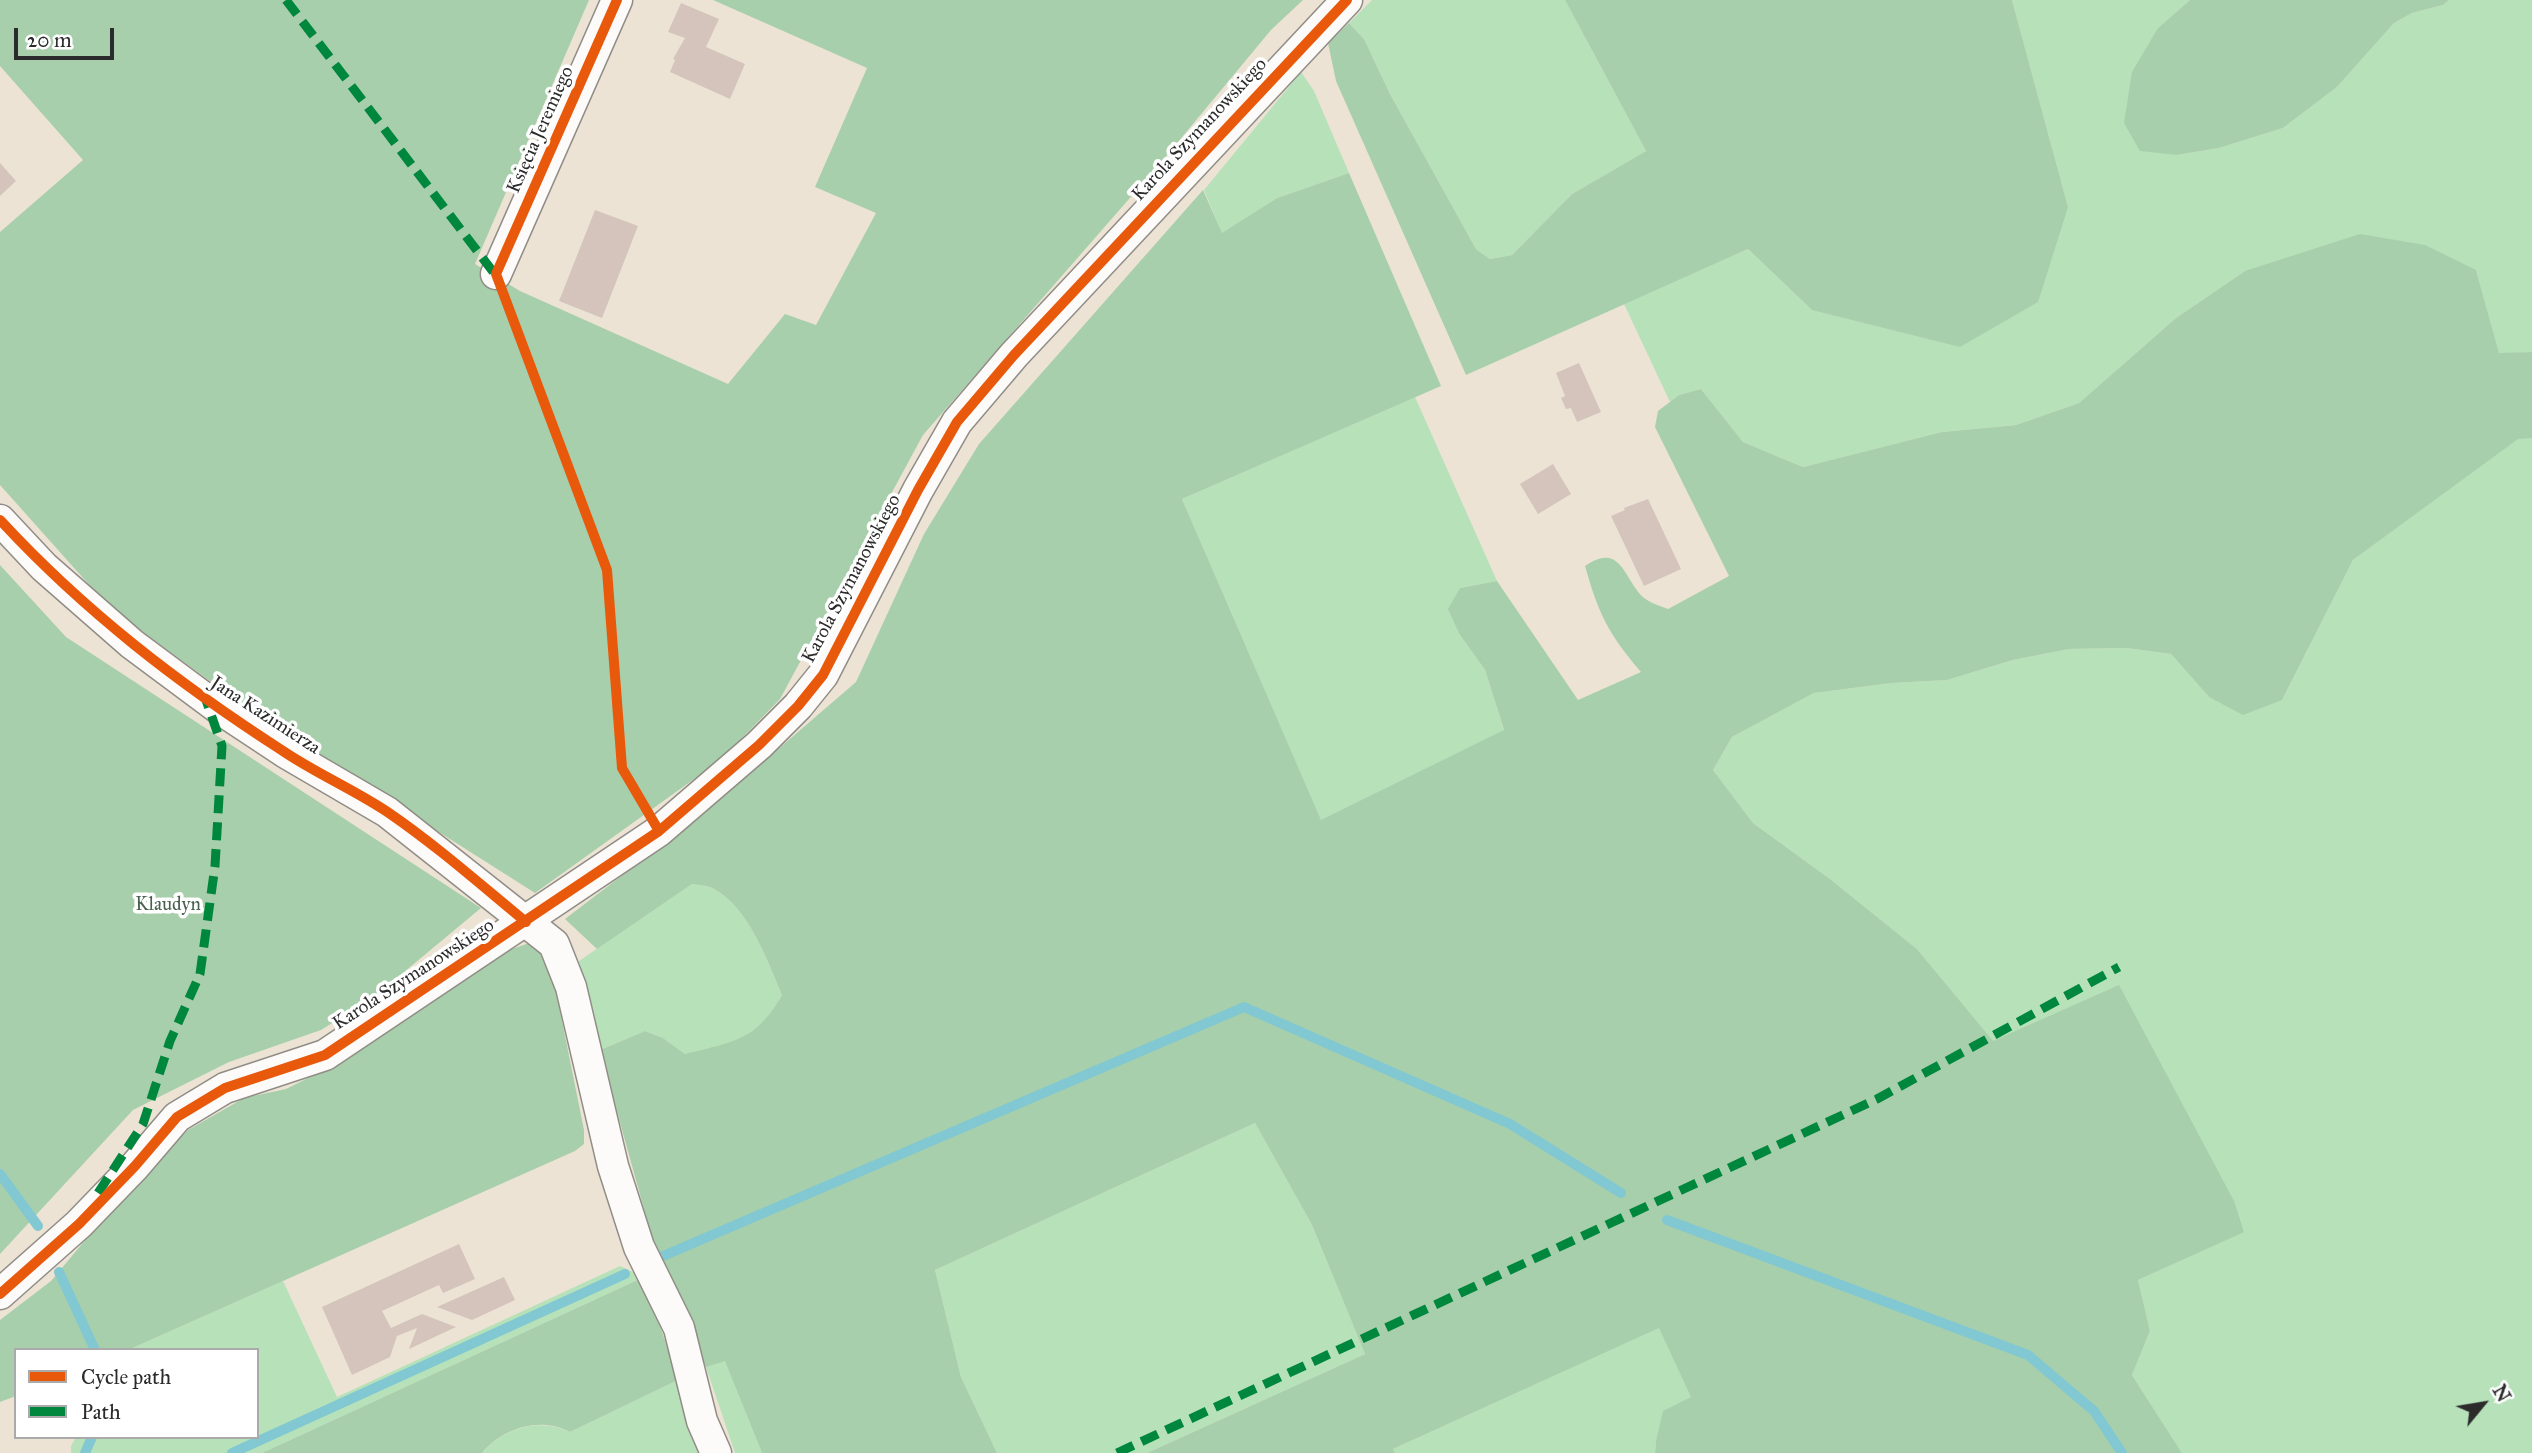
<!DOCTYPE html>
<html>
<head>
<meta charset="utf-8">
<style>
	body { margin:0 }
	#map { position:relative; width:2532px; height:1453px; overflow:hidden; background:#ece3d5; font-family:"IM FELL Great Primer",serif }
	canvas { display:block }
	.legend { position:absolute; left:14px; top:1348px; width:245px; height:91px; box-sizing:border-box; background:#fff; border:2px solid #aaa; margin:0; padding:9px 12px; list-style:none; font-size:21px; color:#2b2b2b }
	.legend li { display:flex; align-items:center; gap:14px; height:35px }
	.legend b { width:35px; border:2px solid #aaa }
	.north { position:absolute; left:2448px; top:1369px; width:70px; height:70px; -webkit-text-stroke:5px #fff; paint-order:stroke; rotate:60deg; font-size:19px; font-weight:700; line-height:28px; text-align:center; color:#2b2b2b }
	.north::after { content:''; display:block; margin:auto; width:24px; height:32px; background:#2b2b2b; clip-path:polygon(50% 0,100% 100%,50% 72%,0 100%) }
	.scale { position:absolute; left:14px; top:28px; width:100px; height:32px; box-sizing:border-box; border:4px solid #2b2b2b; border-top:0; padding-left:9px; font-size:21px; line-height:24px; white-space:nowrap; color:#2b2b2b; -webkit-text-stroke:5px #fff; paint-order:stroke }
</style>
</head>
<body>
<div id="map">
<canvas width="2532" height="1453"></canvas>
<ul class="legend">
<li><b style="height:9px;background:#e8590c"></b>Cycle path</li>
<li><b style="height:9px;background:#00873e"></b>Path</li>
</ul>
<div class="north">N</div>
<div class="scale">20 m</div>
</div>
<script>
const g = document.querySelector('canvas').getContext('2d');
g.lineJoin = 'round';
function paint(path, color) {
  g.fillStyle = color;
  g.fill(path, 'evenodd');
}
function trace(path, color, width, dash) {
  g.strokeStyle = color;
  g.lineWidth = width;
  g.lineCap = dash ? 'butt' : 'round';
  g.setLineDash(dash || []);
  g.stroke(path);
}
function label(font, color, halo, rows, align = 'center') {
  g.font = font + ' "IM FELL Great Primer",serif';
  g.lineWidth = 7;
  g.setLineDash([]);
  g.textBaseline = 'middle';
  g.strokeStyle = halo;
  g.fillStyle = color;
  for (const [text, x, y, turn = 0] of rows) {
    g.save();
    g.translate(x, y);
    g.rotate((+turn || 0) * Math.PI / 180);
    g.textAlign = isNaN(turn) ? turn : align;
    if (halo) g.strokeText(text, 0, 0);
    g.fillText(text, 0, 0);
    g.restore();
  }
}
const green = new Path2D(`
	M 1372,0 L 1565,0 L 1646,151 L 1572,194 L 1512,255 L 1490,259 L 1476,249 L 1390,94 L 1364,39 L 1349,23 Z
	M 2012,0 L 2190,0 L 2158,28 L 2177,155 L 2219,148 L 2283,128 L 2337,87 L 2394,23 L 2412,13 L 2443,5 L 2449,0 L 2532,0 L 2532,352 L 2499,354 L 2476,270 L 2245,271 L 2176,318 L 2079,403 L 2016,425 L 1942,432 L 1803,467 L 1743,442 L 1701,389 L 1679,395 L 1670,402 L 1624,304 L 1748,249 L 1812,310 L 2068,207 Z
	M 1301,72 L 1314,91 L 1349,173 L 1277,198 L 1222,234 L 1204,190 Z
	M 1415,397 L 1497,581 L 1460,588 L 1460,635 L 1485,670 L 1504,731 L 1321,821 L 1182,499 Z
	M 2518,438 L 2532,438 L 2532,1453 L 2182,1453 L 2132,1375 L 2150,1331 L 2138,1280 L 2244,1231 L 2119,986 L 1993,1042 L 1917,949 L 1830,879 L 1753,823 L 1713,770 L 1732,737 L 1814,693 L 1892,683 L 1947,680 L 2013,660 L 2069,649 L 2126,648 L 2171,654 L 2209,697 L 2282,700 L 2353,560 Z
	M 692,884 C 700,885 708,885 714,889 C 749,908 767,960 782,995 C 755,1043 734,1041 685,1054 L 663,1038 L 645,1031 L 600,1050 L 579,961 Z
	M 1255,1123 L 1312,1225 L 1365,1354 L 1147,1453 L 997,1453 L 961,1377 L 935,1270 Z
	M 620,1266 L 644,1277 L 262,1453 L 71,1453 L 71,1446 L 76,1437 L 257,1437 L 257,1350 L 128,1350 L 283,1281 L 337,1397 Z
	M 1660,1327 L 1692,1397 L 1656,1441 L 1655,1453 L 1395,1453 L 1393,1449 Z
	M 725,1360 L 762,1453 L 735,1453 L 706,1367 Z
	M 678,1380 L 702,1453 L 482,1453 C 503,1428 540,1417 570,1432 Z`);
const forest = new Path2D(`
	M 0,0 L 589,0 L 475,264 L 520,291 L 728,384 L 785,314 L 816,325 L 876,213 L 815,187 L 867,68 L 713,0 L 1303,0 L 1271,30 L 1163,160 L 923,435 L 780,699 L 722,759 L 535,893 L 267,723 L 109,607 L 0,485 L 0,232 L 83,160 L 0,66 Z
	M 1565,0 L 2012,0 L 2068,207 L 2038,302 L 1960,347 L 1812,310 L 1748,249 L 1466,375 L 1336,81 L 1328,43 L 1349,23 L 1364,39 L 1390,94 L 1476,249 L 1490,259 L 1512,255 L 1572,194 L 1646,151 Z
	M 2190,0 L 2449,0 L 2443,5 L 2412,13 L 2394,23 L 2337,87 L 2283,128 L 2219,148 L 2177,155 L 2140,151 L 2124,123 L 2132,72 L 2158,28 Z
	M 1349,173 L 1441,386 L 1182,499 L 1321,820 L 1504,730 L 1485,670 L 1460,635 L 1448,609 L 1460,588 L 1497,581 L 1578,700 L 1641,672 C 1608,633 1599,615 1585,566 C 1624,539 1624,585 1647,600 C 1653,604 1661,606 1668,609 L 1729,576 L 1655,427 L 1658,411 L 1679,395 L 1701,389 L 1743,442 L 1803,467 L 1942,432 L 2016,425 L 2079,403 L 2176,318 L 2245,271 L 2360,234 L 2425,245 L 2476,270 L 2499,353 L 2532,352 L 2532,438 L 2518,439 L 2353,560 L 2282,700 L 2243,715 L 2209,697 L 2171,654 L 2126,648 L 2069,649 L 2013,660 L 1947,680 L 1892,683 L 1814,693 L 1732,737 L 1713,770 L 1753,823 L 1830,879 L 1917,949 L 1993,1041 L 2119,985 L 2234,1201 L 2244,1232 L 2138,1280 L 2150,1331 L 2132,1375 L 2182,1453 L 1655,1453 L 1656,1441 L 1663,1411 L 1691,1397 L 1659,1328 L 1393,1449 L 1395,1453 L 1147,1453 L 1365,1354 L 1312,1225 L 1255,1123 L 935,1270 L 961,1377 L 997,1453 L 762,1453 L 725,1361 L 706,1367 L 652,1238 L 600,1050 L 645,1031 L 663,1038 L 685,1054 C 734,1041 755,1042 782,995 C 767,960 749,908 714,889 C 708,885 699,885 692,884 L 597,949 L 565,919 L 705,812 L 856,682 L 924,534 L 979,444 L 1203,190 L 1222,233 L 1277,198 Z
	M 0,565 L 66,637 L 481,908 L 374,997 L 321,1030 L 229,1062 L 133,1110 L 0,1254 Z
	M 535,941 L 556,991 L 584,1130 L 584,1144 L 575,1151 L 128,1350 L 16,1350 L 16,1396 L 0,1402 L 0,1320 L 51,1281 L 122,1196 L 188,1130 L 244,1098 L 286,1089 L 324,1070 L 485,964 L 512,949 Z
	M 644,1277 L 678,1380 L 570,1432 C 540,1416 503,1428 482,1453 L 262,1453 Z`);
const stream = new Path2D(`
	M 0,1174 L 38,1226
	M 1667,1220 L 2028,1355 L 2094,1411 L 2122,1453
	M 663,1256 L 1244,1007 L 1510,1124 L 1621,1193
	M 59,1272 L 95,1350
	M 85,1453 L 92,1437
	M 232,1453 L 625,1274`);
const building = new Path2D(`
	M 681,3 L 719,19 L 706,47 L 745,64 L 730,99 L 670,72 L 675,60 L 673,59 L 685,38 L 668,32 Z
	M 0,163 L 16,181 L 0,196 Z
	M 595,210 L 638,226 L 602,318 L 559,301 Z
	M 1579,363 L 1601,412 L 1577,422 L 1571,408 L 1566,409 L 1561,398 L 1565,396 L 1556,373 Z
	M 1553,464 L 1571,494 L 1538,514 L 1520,484 Z
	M 1648,499 L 1681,569 L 1644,586 L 1611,516 L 1625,510 L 1624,508 Z
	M 459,1244 L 475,1279 L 443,1293 L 439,1285 L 382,1311 L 391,1328 L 422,1314 L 456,1327 L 409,1349 L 417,1328 L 397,1336 L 390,1357 L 352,1375 L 322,1307 Z
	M 504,1277 L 515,1300 L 472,1320 L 437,1307 Z`);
const street = new Path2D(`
	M 496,274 L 617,0
	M 0,520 L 44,567 L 132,644 L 218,708 L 286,753 L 387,812 L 554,944 L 571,987 L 613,1166 L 639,1247 L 679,1328 L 702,1421 L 716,1453
	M 0,1294 L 79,1224 L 135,1166 L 177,1117 L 225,1088 L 325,1055 L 659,831 L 759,745 L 798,706 L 823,675 L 918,490 L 957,422 L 1014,355 L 1347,0`);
const quiet = new Path2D(`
	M 286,0 L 497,277
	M 98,1193 L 143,1124 L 170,1041 L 200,974 L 215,866 L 222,746 L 206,700
	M 1117,1453 L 1877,1099 L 2119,967`);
const cycleway = new Path2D(`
	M 617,0 L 496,274 L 607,570 L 622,768 L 659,831
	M 0,520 C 84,611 179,684 283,751 C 317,774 355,790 389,813 C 437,846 481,885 526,922
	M 0,1294 L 79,1224 L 135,1166 L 177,1117 L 225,1088 L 325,1055 L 659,831 L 759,745 L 798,706 L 823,675 L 918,490 L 957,422 L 1014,355 L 1347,0`);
const streetNames = [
	["Księcia Jeremiego",541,130,-66],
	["Karola Szymanowskiego",1200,130,-47],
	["Karola Szymanowskiego",852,579,-62],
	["Jana Kazimierza",265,716,33],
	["Karola Szymanowskiego",414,975,-33]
];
const parkNames = [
	["Klaudyn",168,905]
];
paint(green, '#b7e1b9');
paint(forest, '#a8cfab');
trace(stream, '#81c8d2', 10);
paint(building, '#d4c4bb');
trace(street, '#918d86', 33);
trace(street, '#fcfbf9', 30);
trace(quiet, '#00873e', 9, [18, 9]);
trace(cycleway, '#e8590c', 10);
label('19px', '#2b2b2b', '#fff', streetNames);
label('19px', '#48614f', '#fff', parkNames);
</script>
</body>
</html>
